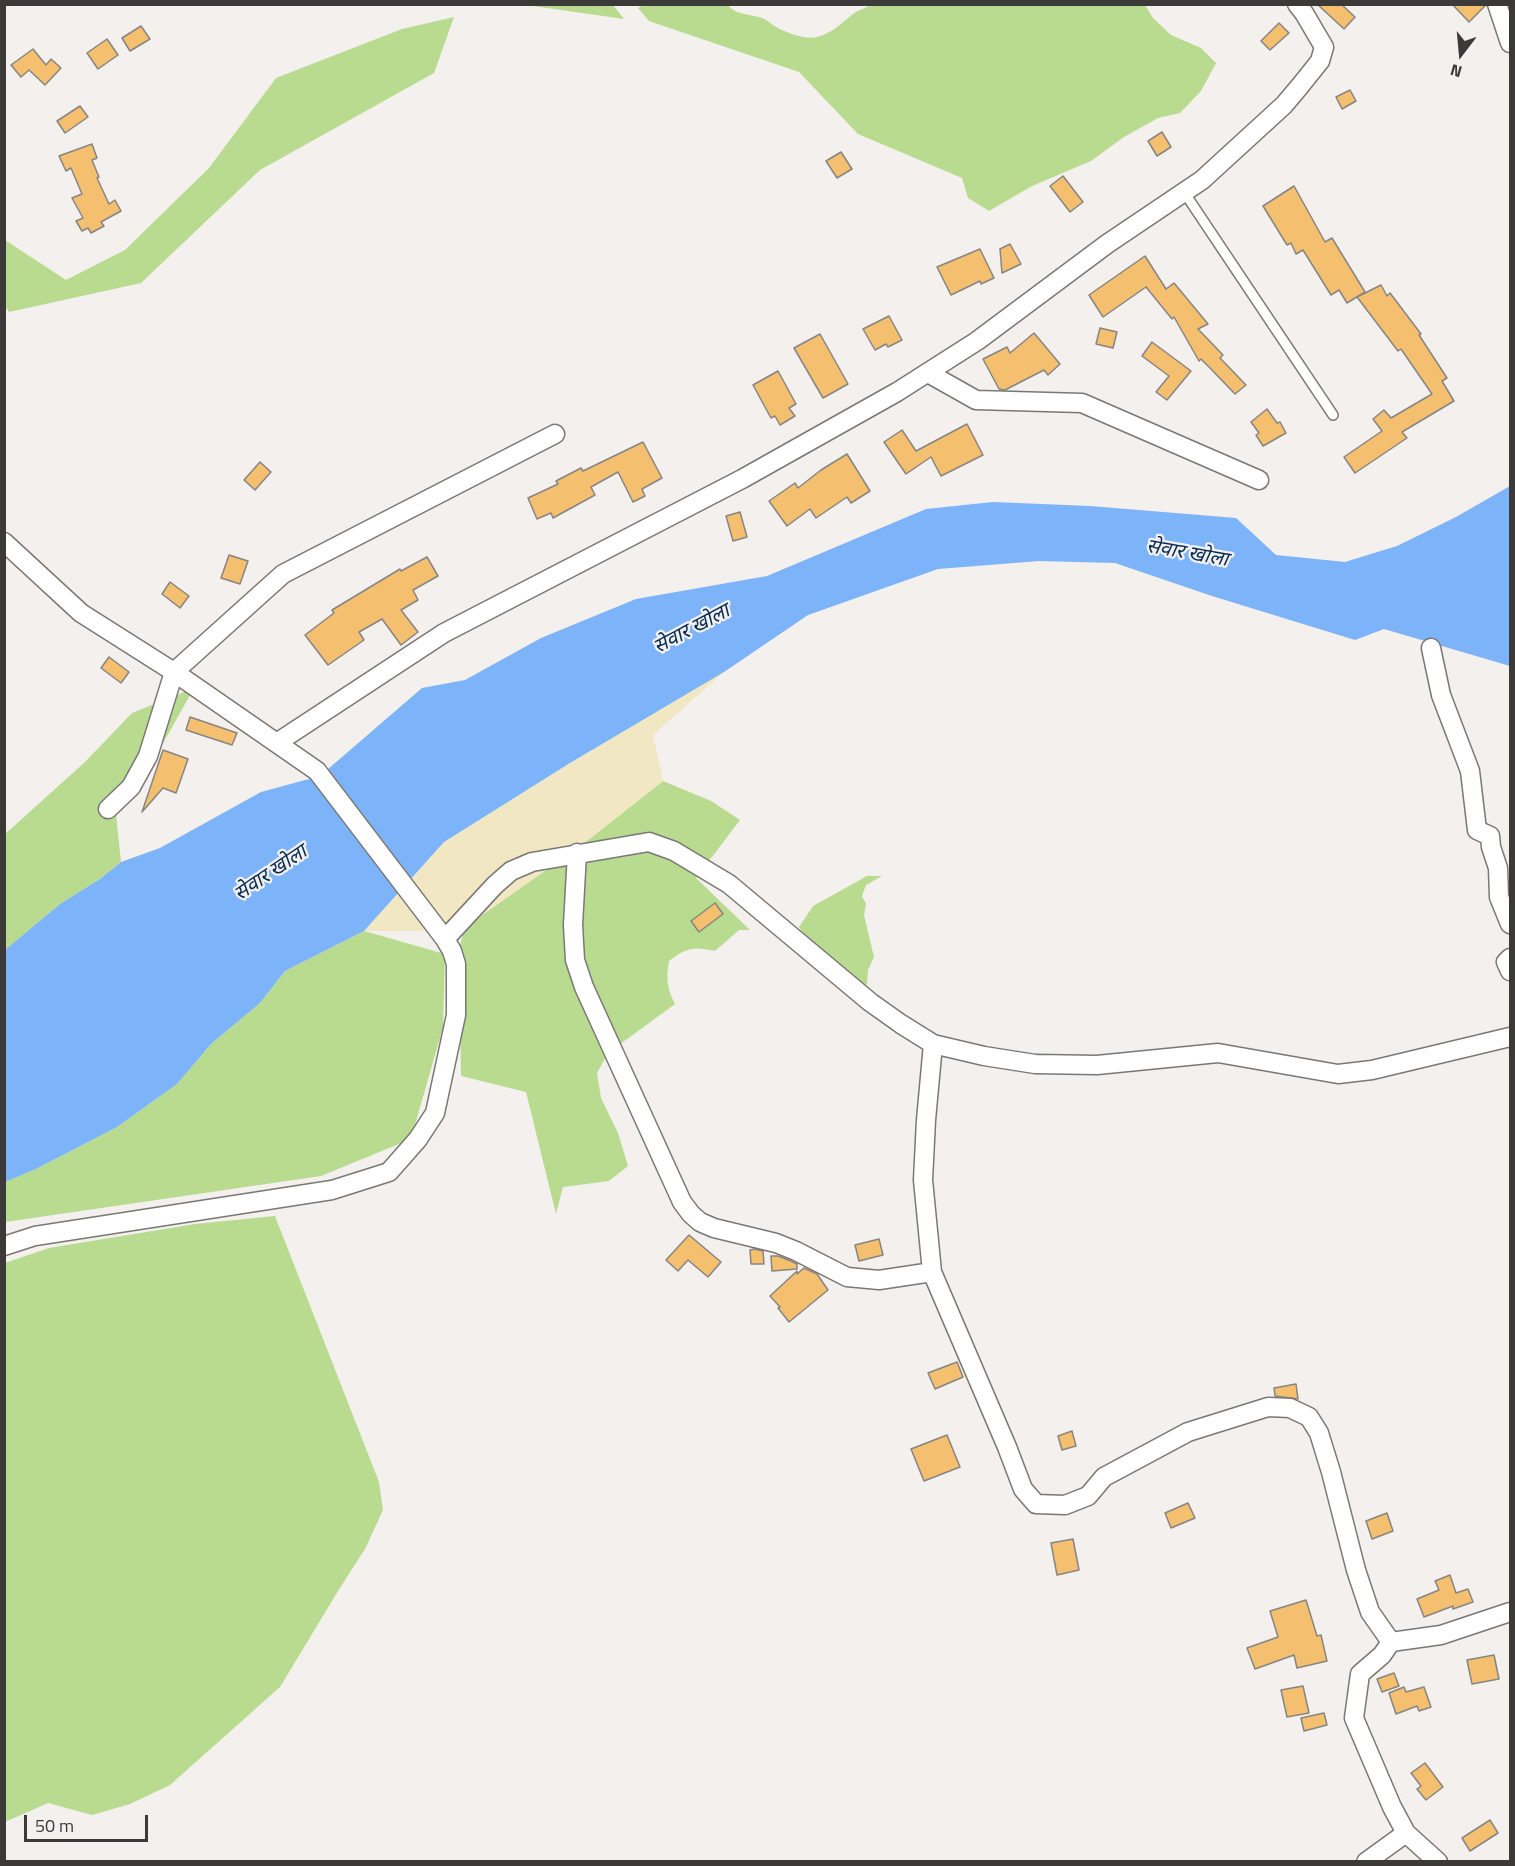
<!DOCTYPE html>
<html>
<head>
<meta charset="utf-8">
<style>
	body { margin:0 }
	#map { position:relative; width:1515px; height:1866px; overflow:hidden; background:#f3f0ed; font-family:"Titillium Web",sans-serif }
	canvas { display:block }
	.frame { position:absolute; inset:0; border:6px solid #3b3a39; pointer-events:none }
	.north { position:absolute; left:1431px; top:24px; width:60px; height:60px; -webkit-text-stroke:4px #f3f0ed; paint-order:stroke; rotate:196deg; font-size:16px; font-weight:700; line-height:24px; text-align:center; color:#3b3a39 }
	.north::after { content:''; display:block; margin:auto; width:21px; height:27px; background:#3b3a39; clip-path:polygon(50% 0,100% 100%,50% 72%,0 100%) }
	.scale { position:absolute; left:24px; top:1815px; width:124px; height:27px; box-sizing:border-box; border:3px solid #3b3a39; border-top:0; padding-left:8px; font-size:18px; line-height:21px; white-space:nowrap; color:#3b3a39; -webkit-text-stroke:4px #f3f0ed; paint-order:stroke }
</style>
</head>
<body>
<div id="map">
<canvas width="1515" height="1866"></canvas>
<div class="frame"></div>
<div class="north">N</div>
<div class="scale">50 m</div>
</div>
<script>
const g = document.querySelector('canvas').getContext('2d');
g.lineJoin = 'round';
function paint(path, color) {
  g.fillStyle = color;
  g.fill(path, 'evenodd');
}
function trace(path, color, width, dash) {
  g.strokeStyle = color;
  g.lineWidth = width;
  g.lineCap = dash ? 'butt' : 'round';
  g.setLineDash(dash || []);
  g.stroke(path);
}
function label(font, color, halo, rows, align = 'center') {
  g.font = font + ' "Titillium Web","Noto Sans Devanagari",sans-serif';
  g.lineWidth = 4.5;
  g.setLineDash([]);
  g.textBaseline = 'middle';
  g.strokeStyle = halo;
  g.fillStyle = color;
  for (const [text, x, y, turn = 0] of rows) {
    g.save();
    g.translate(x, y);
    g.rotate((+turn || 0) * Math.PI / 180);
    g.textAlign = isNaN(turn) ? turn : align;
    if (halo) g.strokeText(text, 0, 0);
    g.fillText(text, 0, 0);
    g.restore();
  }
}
const green = new Path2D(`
	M 526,5 L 613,5 L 624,19 Z
	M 643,5 L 728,5 C 735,15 751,14 762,18 C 769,21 774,27 782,30 C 817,46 828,35 853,14 C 858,10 865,9 870,5 L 1145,5 L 1153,18 L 1171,35 L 1201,48 L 1216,63 L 1201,91 L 1180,113 L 1158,118 L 1124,137 L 1091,161 L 1032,186 L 989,211 L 968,198 L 962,178 L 858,134 L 799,72 L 649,21 L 638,8 Z
	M 454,17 L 434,73 L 260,170 L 141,283 L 9,312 L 5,306 L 5,240 L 66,280 L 125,250 L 209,168 L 276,78 L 402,29 Z
	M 194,688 L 162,745 L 116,814 L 121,862 L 100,879 L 60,904 L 5,950 L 4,835 L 85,762 L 132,713 Z
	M 663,781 L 711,801 L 740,820 L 696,878 L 750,930 L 739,930 L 715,951 C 693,946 686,948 669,961 C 666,978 667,989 675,1004 L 608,1053 L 597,1073 L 601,1098 L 618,1133 L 628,1166 L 609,1181 L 563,1187 L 556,1214 L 526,1092 L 461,1076 L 459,949 L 465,927 L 583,844 Z
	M 867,876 L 882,876 L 866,885 L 862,896 L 866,904 L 864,915 L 874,957 L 868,970 L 867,985 L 839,974 L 810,944 L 799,927 L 813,906 Z
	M 364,931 L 445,954 L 443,1027 L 411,1139 L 321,1176 L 5,1222 L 4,1182 L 36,1169 L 117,1127 L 177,1084 L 211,1044 L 260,1003 L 285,971 Z
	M 275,1216 L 379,1482 L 383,1510 L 365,1549 L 338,1591 L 280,1687 L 170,1785 L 130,1804 L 92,1815 L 48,1803 L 5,1822 L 5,1263 L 49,1248 L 195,1224 Z`);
const sand = new Path2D(`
	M 724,672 L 653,735 L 663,781 L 583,844 L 465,927 L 421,931 L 364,931 L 444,842 L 570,763 Z`);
const water = new Path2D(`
	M 1510,486 L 1510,666 L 1384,629 L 1355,640 L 1212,596 L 1115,563 L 1039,561 L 938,569 L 808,615 L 724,672 L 570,763 L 444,842 L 364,931 L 285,971 L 260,1003 L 211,1044 L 177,1084 L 117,1127 L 36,1169 L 5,1182 L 5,950 L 60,904 L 100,879 L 121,862 L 160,848 L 261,792 L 320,776 L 422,688 L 465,680 L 541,638 L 636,599 L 767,576 L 926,509 L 993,502 L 1090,506 L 1236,518 L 1276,555 L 1345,562 L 1397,546 L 1456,517 Z`);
const building = new Path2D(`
	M 1317,4 L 1341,4 L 1355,17 L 1344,29 Z
	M 1452,4 L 1486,4 L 1486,5 L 1469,22 Z
	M 1279,23 L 1289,33 L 1270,50 L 1261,41 Z
	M 141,26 L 150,39 L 130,51 L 122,38 Z
	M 107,39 L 118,55 L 98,69 L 87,53 Z
	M 33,49 L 46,65 L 51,59 L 61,68 L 45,85 L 29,70 L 21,77 L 11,65 Z
	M 1350,90 L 1356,101 L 1342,109 L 1336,97 Z
	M 80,106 L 88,117 L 65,133 L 57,121 Z
	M 1162,132 L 1171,147 L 1157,156 L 1148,141 Z
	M 92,144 L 97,158 L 92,160 L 99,177 L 97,178 L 109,204 L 115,200 L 121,211 L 101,222 L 104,226 L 91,233 L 88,228 L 82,231 L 76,221 L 83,218 L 72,198 L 82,194 L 71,168 L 66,171 L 59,156 Z
	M 841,152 L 852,169 L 837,178 L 826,161 Z
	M 1063,176 L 1083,202 L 1070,212 L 1050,186 Z
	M 1294,186 L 1325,242 L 1332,238 L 1365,292 L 1347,303 L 1339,290 L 1331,295 L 1303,250 L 1296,254 L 1291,243 L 1287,245 L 1263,206 Z
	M 1010,244 L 1021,264 L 1002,273 L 1000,249 Z
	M 980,249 L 994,278 L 981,284 L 980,281 L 951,295 L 937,267 Z
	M 1145,256 L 1166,289 L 1174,283 L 1208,324 L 1198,329 L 1223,355 L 1220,358 L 1246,385 L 1235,394 L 1210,368 L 1201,359 L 1199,361 L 1174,317 L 1172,319 L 1146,287 L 1103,317 L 1089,295 Z
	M 1381,285 L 1387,296 L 1390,293 L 1421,334 L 1419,335 L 1447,378 L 1442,381 L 1454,401 L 1402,432 L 1407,438 L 1355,473 L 1344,457 L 1382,431 L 1373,419 L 1384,410 L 1391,418 L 1432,394 L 1401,349 L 1398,351 L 1357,297 Z
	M 889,316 L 902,340 L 888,347 L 886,344 L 875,350 L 863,329 Z
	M 1100,328 L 1117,332 L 1113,348 L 1096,344 Z
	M 1034,333 L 1060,364 L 1048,375 L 1044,370 L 1005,390 L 999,389 L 983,359 L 1007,347 L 1010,353 Z
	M 820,334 L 848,384 L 823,398 L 794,348 Z
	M 1152,342 L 1191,371 L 1167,400 L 1156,392 L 1169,376 L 1142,356 Z
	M 778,371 L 796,404 L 789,408 L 795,416 L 780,425 L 775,416 L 771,418 L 753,385 Z
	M 1267,409 L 1277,423 L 1280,422 L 1286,433 L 1263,446 L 1256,435 L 1259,433 L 1251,422 Z
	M 967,424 L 983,455 L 941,476 L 931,457 L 906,474 L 884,442 L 902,430 L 916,451 Z
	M 643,442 L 662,478 L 642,489 L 645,496 L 633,502 L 618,472 L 591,487 L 595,495 L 553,518 L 551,513 L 537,519 L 528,498 L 558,484 L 556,481 L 581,468 L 583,471 Z
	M 847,454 L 870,491 L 851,503 L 847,497 L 816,518 L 810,509 L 787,526 L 769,501 L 795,483 L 798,488 L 821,470 Z
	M 260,462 L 271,472 L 255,490 L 244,480 Z
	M 740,512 L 747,537 L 733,541 L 726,516 Z
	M 229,555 L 248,561 L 240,584 L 221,578 Z
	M 427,557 L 438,576 L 413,590 L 418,600 L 401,610 L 418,632 L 401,645 L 382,619 L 359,632 L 364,640 L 328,665 L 305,635 L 334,613 L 332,610 L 400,569 L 401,571 Z
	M 170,582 L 189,596 L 180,608 L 162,594 Z
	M 109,657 L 129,672 L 121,683 L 101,668 Z
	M 190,717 L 237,733 L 232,745 L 186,730 Z
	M 163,750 L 188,759 L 176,793 L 163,788 L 142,812 Z
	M 715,903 L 723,914 L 699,932 L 691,921 Z
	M 689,1235 L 721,1262 L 708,1277 L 688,1260 L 678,1271 L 666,1260 Z
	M 879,1239 L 883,1255 L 859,1261 L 855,1245 Z
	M 754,1249 L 763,1251 L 764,1264 L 751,1264 L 750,1250 Z
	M 771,1256 L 778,1256 L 791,1261 L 797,1264 L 797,1269 L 772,1271 Z
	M 804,1268 L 817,1274 L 828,1290 L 789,1322 L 778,1308 L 780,1307 L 770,1296 L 797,1271 L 797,1274 Z
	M 957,1362 L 963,1377 L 935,1389 L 928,1373 Z
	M 1296,1384 L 1298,1399 L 1275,1396 L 1274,1388 Z
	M 1072,1431 L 1076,1446 L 1062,1450 L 1058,1436 Z
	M 947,1435 L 960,1467 L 924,1481 L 911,1449 Z
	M 1188,1503 L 1195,1518 L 1171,1528 L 1165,1513 Z
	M 1387,1513 L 1393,1531 L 1372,1539 L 1366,1521 Z
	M 1073,1539 L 1079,1570 L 1057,1575 L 1051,1543 Z
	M 1450,1575 L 1456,1593 L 1468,1589 L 1473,1602 L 1453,1609 L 1453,1606 L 1424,1617 L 1417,1599 L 1439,1590 L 1435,1581 Z
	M 1306,1600 L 1317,1636 L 1321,1635 L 1327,1661 L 1297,1668 L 1294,1655 L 1255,1669 L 1247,1648 L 1278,1637 L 1270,1611 Z
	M 1494,1655 L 1499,1679 L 1472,1684 L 1467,1660 Z
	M 1394,1673 L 1399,1686 L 1382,1692 L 1377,1679 Z
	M 1303,1686 L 1309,1713 L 1287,1717 L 1281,1690 Z
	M 1404,1687 L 1406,1692 L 1424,1687 L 1431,1707 L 1419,1711 L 1417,1706 L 1396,1714 L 1389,1693 Z
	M 1324,1713 L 1327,1725 L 1304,1731 L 1301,1718 Z
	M 1425,1763 L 1443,1787 L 1426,1800 L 1417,1789 L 1421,1786 L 1411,1773 Z
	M 1490,1820 L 1498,1833 L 1470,1851 L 1462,1838 Z`);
const lane = new Path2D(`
	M 1184,192 L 1333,415`);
const street = new Path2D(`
	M 1497,4 L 1510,43
	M 928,373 L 976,400 L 1082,403 L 1259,480
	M 4,542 L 81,613 L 174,672 L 317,771 L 445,939 L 495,885 L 511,871 L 532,862 L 649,842 L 674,851 L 729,884 L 870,1002 L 901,1024 L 933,1044 L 984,1056 L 1035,1064 L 1097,1065 L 1218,1053 L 1338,1074 L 1372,1070 L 1510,1037
	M 1431,648 L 1441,695 L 1470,771 L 1477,830 L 1490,836 L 1491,847 L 1498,868 L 1499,897 L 1510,924
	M 278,742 L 444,633 L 742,479 L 897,392 L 977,341 L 1107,244 L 1202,180 L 1284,105 L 1300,86 L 1320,61 L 1324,47 L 1304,13 L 1297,4
	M 108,809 L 131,787 L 148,756 L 174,672 L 283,574 L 555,434
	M 577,853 L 573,925 L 575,960 L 584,987 L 682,1202 L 691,1214 L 700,1222 L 714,1228 L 776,1243 L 796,1251 L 847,1277 L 879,1280 L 932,1272
	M 1510,958 L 1506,962 L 1510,971
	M 933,1044 L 926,1120 L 923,1180 L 932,1272 L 1007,1447 L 1023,1489 L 1036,1504 L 1065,1505 L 1088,1496 L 1104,1477 L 1188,1432 L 1268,1407 L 1290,1408 L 1309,1417 L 1319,1433 L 1331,1472 L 1356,1570 L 1370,1612 L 1391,1642
	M 4,1246 L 35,1236 L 332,1190 L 389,1172 L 418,1139 L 435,1113 L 456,1015 L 456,964 L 452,951 L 445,939
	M 1406,1833 L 1438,1862
	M 1366,1862 L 1406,1833 L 1392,1807 L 1354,1718 L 1360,1674 L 1382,1655 L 1391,1642 L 1441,1635 L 1510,1612`);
const waterNames = [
	["सेवार खोला",1187,554,10],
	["सेवार खोला",692,630,-28],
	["सेवार खोला",271,874,-34]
];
paint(green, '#b8db8f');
paint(sand, '#f1e7c2');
paint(water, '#7db3f8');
paint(building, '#f4bf6f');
trace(building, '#878582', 1.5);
trace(lane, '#7a7875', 12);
trace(street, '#7a7875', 21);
trace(lane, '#fff', 9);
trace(street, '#fff', 18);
label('italic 20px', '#052b55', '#f3f0ed', waterNames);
</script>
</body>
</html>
